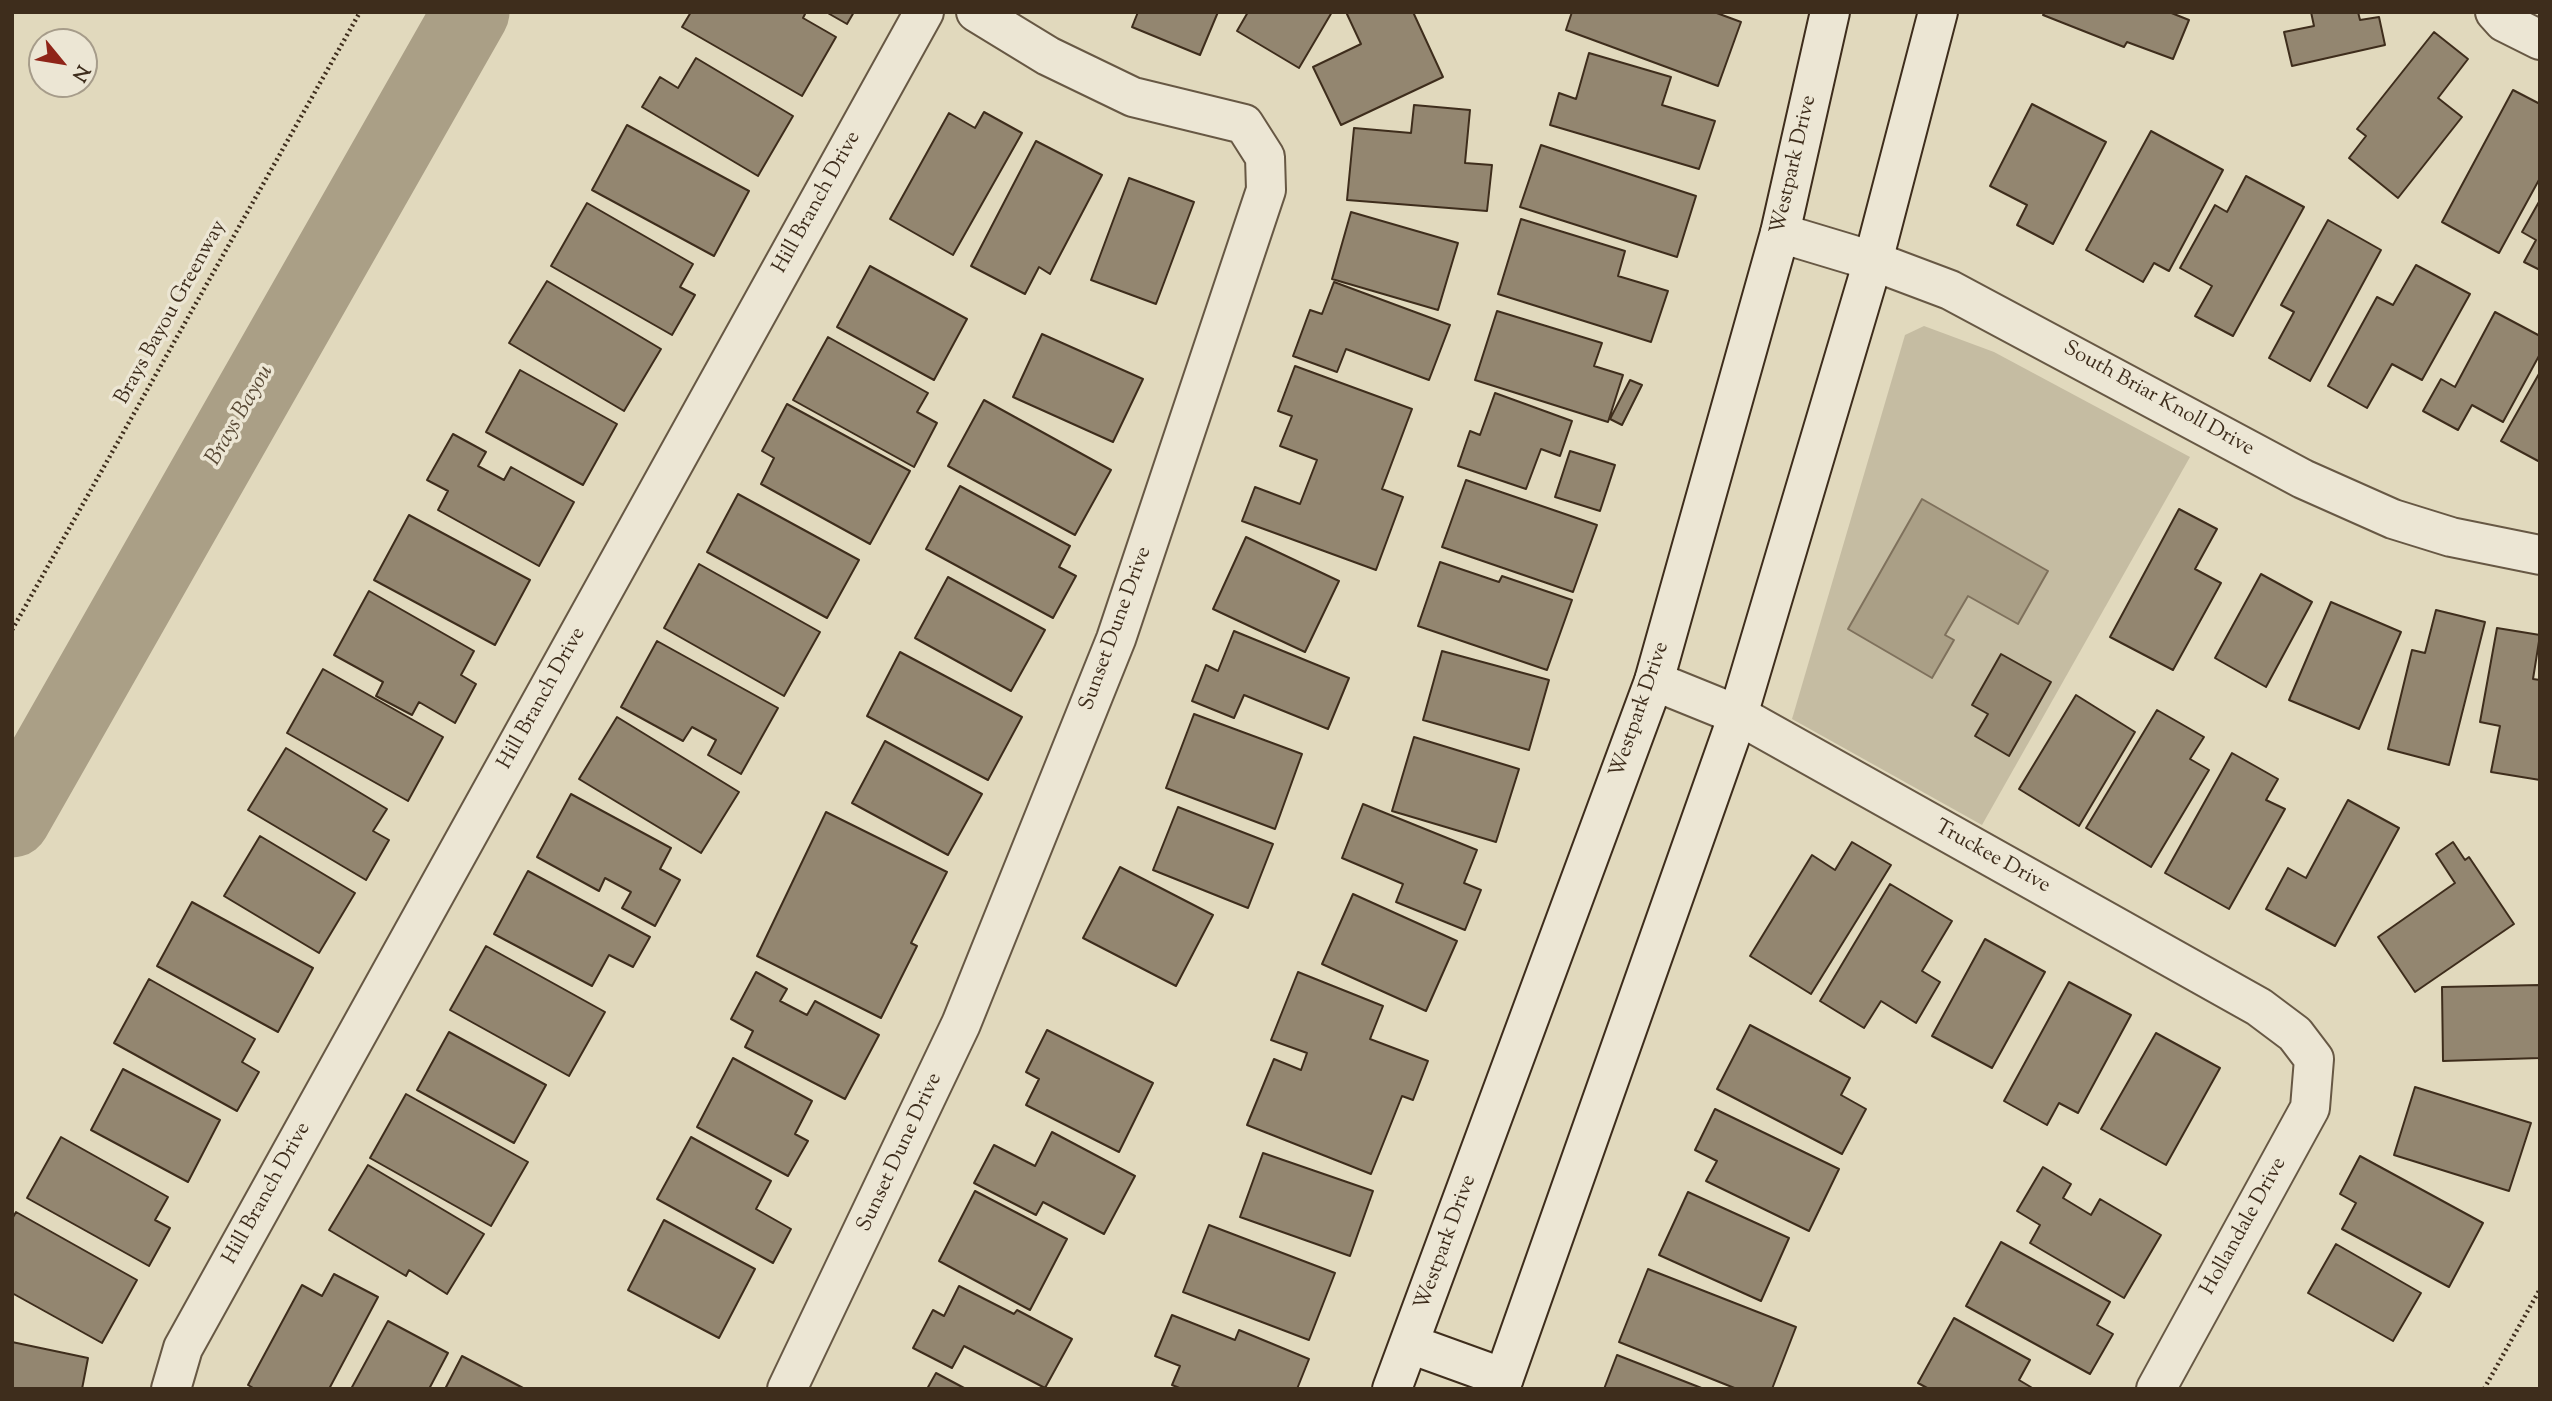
<!DOCTYPE html>
<html>
<head>
<meta charset="utf-8">
<style>
	body { margin:0 }
	#map { position:relative; width:2552px; height:1401px; overflow:hidden; background:#e1d9bd; font-family:"Sorts Mill Goudy",serif }
	canvas { display:block }
	.frame { position:absolute; inset:0; border:14px solid #3e2d1c; pointer-events:none }
	.north { position:absolute; left:28px; top:28px; width:70px; height:70px; box-sizing:border-box; background:#ece6d4; border:2px solid #a69c8a; border-radius:50%; rotate:120deg; font-size:19px; font-weight:700; line-height:28px; text-align:center; color:#3e2d1c }
	.north::after { content:''; display:block; margin:auto; width:24px; height:32px; background:#8f2418; clip-path:polygon(50% 0,100% 100%,50% 72%,0 100%) }
</style>
</head>
<body>
<div id="map">
<canvas width="2552" height="1401"></canvas>
<div class="frame"></div>
<div class="north">N</div>
</div>
<script>
const g = document.querySelector('canvas').getContext('2d');
g.lineJoin = 'round';
function paint(path, color) {
  g.fillStyle = color;
  g.fill(path, 'evenodd');
}
function trace(path, color, width, dash) {
  g.strokeStyle = color;
  g.lineWidth = width;
  g.lineCap = dash ? 'butt' : 'round';
  g.setLineDash(dash || []);
  g.stroke(path);
}
function label(font, color, halo, rows, align = 'center') {
  g.font = font + ' "Sorts Mill Goudy",serif';
  g.lineWidth = 7;
  g.setLineDash([]);
  g.textBaseline = 'middle';
  g.strokeStyle = halo;
  g.fillStyle = color;
  for (const [text, x, y, turn = 0] of rows) {
    g.save();
    g.translate(x, y);
    g.rotate((+turn || 0) * Math.PI / 180);
    g.textAlign = isNaN(turn) ? turn : align;
    if (halo) g.strokeText(text, 0, 0);
    g.fillText(text, 0, 0);
    g.restore();
  }
}
const green = new Path2D(`
	M 1924,326 L 1994,352 L 2190,457 L 1982,825 L 1792,719 L 1905,335 Z`);
const water = new Path2D(`
	M 1922,499 L 2048,571 L 2018,624 L 1968,596 L 1945,635 L 1954,640 L 1932,678 L 1848,629 Z`);
const river = new Path2D(`
	M 12,819 L 471,12`);
const building = new Path2D(`
	M 691,12 L 806,12 L 803,18 L 836,37 L 802,96 L 682,27 Z
	M 826,12 L 854,12 L 847,24 Z
	M 1138,12 L 1218,12 L 1200,55 L 1132,27 Z
	M 1248,12 L 1332,12 L 1299,68 L 1237,31 Z
	M 1346,12 L 1413,12 L 1443,77 L 1341,125 L 1313,67 L 1361,44 Z
	M 1572,12 L 1714,12 L 1741,22 L 1718,86 L 1566,30 Z
	M 2045,12 L 2169,12 L 2189,20 L 2173,59 L 2127,42 L 2124,47 L 2043,15 Z
	M 2311,12 L 2358,12 L 2360,20 L 2379,17 L 2385,45 L 2292,66 L 2284,32 L 2314,26 Z
	M 2434,32 L 2468,59 L 2438,98 L 2462,117 L 2398,198 L 2349,158 L 2366,136 L 2357,129 Z
	M 1589,53 L 1671,77 L 1662,105 L 1715,121 L 1699,169 L 1550,125 L 1559,93 L 1576,99 Z
	M 696,58 L 793,116 L 758,176 L 642,107 L 660,77 L 678,88 Z
	M 2513,90 L 2540,104 L 2540,178 L 2499,253 L 2442,222 Z
	M 2032,104 L 2106,142 L 2053,244 L 2017,225 L 2027,205 L 1990,186 Z
	M 1414,105 L 1470,110 L 1465,163 L 1492,165 L 1487,211 L 1347,200 L 1354,128 L 1411,133 Z
	M 984,112 L 1022,133 L 953,255 L 890,219 L 949,113 L 975,128 Z
	M 627,125 L 749,191 L 714,256 L 592,190 Z
	M 2151,131 L 2223,170 L 2169,271 L 2154,263 L 2143,282 L 2086,250 Z
	M 1036,141 L 1102,175 L 1050,274 L 1039,267 L 1025,294 L 971,266 Z
	M 1541,145 L 1696,196 L 1677,257 L 1520,207 Z
	M 2246,176 L 2304,207 L 2233,336 L 2195,316 L 2212,286 L 2180,268 L 2215,205 L 2227,212 Z
	M 1129,178 L 1194,202 L 1156,304 L 1091,280 Z
	M 2540,200 L 2540,270 L 2524,262 L 2536,240 L 2522,232 Z
	M 587,203 L 693,264 L 680,287 L 695,295 L 672,335 L 551,266 Z
	M 1351,212 L 1458,243 L 1438,310 L 1332,279 Z
	M 1521,219 L 1625,251 L 1618,276 L 1668,291 L 1651,342 L 1498,294 Z
	M 2328,220 L 2381,250 L 2310,381 L 2269,358 L 2294,312 L 2281,305 Z
	M 2416,265 L 2470,294 L 2422,380 L 2392,364 L 2367,408 L 2328,386 L 2377,297 L 2393,305 Z
	M 870,266 L 967,319 L 934,380 L 837,327 Z
	M 547,281 L 661,349 L 624,411 L 509,343 Z
	M 1334,282 L 1450,325 L 1429,380 L 1346,349 L 1337,372 L 1293,356 L 1310,310 L 1322,314 Z
	M 1497,311 L 1602,343 L 1594,366 L 1623,375 L 1608,422 L 1475,380 Z
	M 2495,312 L 2540,336 L 2540,354 L 2503,422 L 2472,405 L 2458,430 L 2423,411 L 2441,379 L 2455,387 Z
	M 1042,334 L 1143,379 L 1113,442 L 1013,397 Z
	M 828,337 L 928,393 L 917,412 L 937,423 L 914,467 L 793,400 Z
	M 1295,366 L 1412,409 L 1382,489 L 1403,497 L 1376,570 L 1242,521 L 1255,487 L 1300,504 L 1317,460 L 1280,446 L 1292,416 L 1278,411 Z
	M 520,370 L 617,424 L 583,485 L 486,432 Z
	M 2540,372 L 2540,462 L 2501,441 Z
	M 1630,380 L 1642,385 L 1622,425 L 1610,419 Z
	M 1495,393 L 1572,421 L 1560,456 L 1541,449 L 1526,489 L 1458,466 L 1470,431 L 1480,435 Z
	M 984,400 L 1111,470 L 1075,535 L 948,466 Z
	M 787,404 L 910,471 L 870,544 L 761,484 L 774,458 L 762,451 Z
	M 453,434 L 486,452 L 478,466 L 504,480 L 511,467 L 574,502 L 539,566 L 438,510 L 448,491 L 427,480 Z
	M 1570,451 L 1615,465 L 1600,511 L 1555,497 Z
	M 1466,480 L 1597,525 L 1573,592 L 1442,547 Z
	M 960,486 L 1070,546 L 1059,567 L 1076,576 L 1053,618 L 926,549 Z
	M 738,494 L 859,560 L 827,618 L 707,552 Z
	M 2179,509 L 2217,529 L 2195,569 L 2221,583 L 2173,670 L 2110,637 Z
	M 409,515 L 530,580 L 495,645 L 374,580 Z
	M 1246,537 L 1339,581 L 1305,652 L 1213,609 Z
	M 1440,562 L 1499,582 L 1502,576 L 1572,600 L 1547,670 L 1418,626 Z
	M 699,564 L 820,632 L 784,696 L 664,628 Z
	M 2261,574 L 2312,602 L 2266,687 L 2215,658 Z
	M 948,577 L 1045,630 L 1011,691 L 915,638 Z
	M 369,591 L 474,651 L 461,675 L 476,684 L 455,723 L 419,702 L 412,715 L 376,696 L 383,682 L 334,655 Z
	M 2331,602 L 2401,632 L 2359,729 L 2289,700 Z
	M 2436,610 L 2485,622 L 2449,765 L 2388,749 L 2412,650 L 2425,653 Z
	M 2497,628 L 2540,635 L 2533,679 L 2540,680 L 2540,780 L 2491,772 L 2500,726 L 2480,722 Z
	M 1234,631 L 1349,678 L 1328,729 L 1244,695 L 1234,718 L 1192,701 L 1206,665 L 1218,671 Z
	M 657,641 L 778,708 L 741,774 L 708,755 L 716,740 L 692,727 L 683,741 L 621,707 Z
	M 1442,651 L 1549,680 L 1529,750 L 1423,720 Z
	M 900,652 L 1022,717 L 988,780 L 867,716 Z
	M 2001,654 L 2051,682 L 2009,756 L 1975,736 L 1988,714 L 1972,705 Z
	M 323,669 L 443,737 L 408,801 L 287,733 Z
	M 2076,695 L 2135,732 L 2079,826 L 2019,789 Z
	M 2157,710 L 2204,737 L 2190,759 L 2209,770 L 2151,867 L 2086,828 Z
	M 1194,714 L 1302,754 L 1275,829 L 1166,788 Z
	M 617,717 L 739,792 L 701,853 L 579,779 Z
	M 1414,737 L 1519,769 L 1496,842 L 1392,811 Z
	M 885,741 L 982,794 L 948,855 L 852,803 Z
	M 286,748 L 387,809 L 373,831 L 389,840 L 366,880 L 248,810 Z
	M 2232,753 L 2278,779 L 2266,800 L 2285,809 L 2229,909 L 2165,873 Z
	M 571,794 L 671,848 L 660,869 L 680,880 L 655,926 L 622,908 L 631,892 L 605,878 L 599,891 L 537,857 Z
	M 2348,800 L 2399,828 L 2335,946 L 2266,909 L 2288,868 L 2306,878 Z
	M 1363,804 L 1477,850 L 1464,883 L 1481,890 L 1465,930 L 1396,902 L 1403,884 L 1342,858 Z
	M 1178,807 L 1273,844 L 1248,908 L 1153,870 Z
	M 826,812 L 947,872 L 911,943 L 917,946 L 881,1018 L 757,956 Z
	M 260,836 L 355,893 L 319,953 L 224,896 Z
	M 1852,842 L 1891,865 L 1811,994 L 1750,956 L 1812,855 L 1835,870 Z
	M 2453,842 L 2465,860 L 2469,857 L 2514,924 L 2415,992 L 2378,937 L 2455,883 L 2436,854 Z
	M 1120,867 L 1213,915 L 1176,986 L 1083,938 Z
	M 528,871 L 650,937 L 633,967 L 609,955 L 592,986 L 494,934 Z
	M 1890,884 L 1952,921 L 1922,971 L 1940,982 L 1916,1023 L 1881,1001 L 1864,1028 L 1820,1001 Z
	M 1353,894 L 1457,941 L 1426,1011 L 1322,964 Z
	M 192,902 L 313,968 L 278,1032 L 157,966 Z
	M 1985,939 L 2045,972 L 1992,1068 L 1932,1036 Z
	M 486,946 L 605,1012 L 569,1076 L 450,1010 Z
	M 756,972 L 787,989 L 780,1001 L 807,1015 L 815,1001 L 879,1035 L 845,1099 L 745,1047 L 753,1031 L 731,1019 Z
	M 1298,972 L 1383,1006 L 1370,1039 L 1428,1061 L 1413,1100 L 1402,1096 L 1371,1174 L 1247,1125 L 1274,1059 L 1301,1070 L 1307,1053 L 1271,1040 Z
	M 149,979 L 255,1039 L 242,1062 L 259,1072 L 237,1111 L 114,1043 Z
	M 2069,982 L 2131,1015 L 2078,1113 L 2059,1103 L 2047,1125 L 2004,1101 Z
	M 2540,985 L 2540,1058 L 2443,1061 L 2442,987 Z
	M 1750,1025 L 1850,1078 L 1841,1095 L 1866,1109 L 1842,1154 L 1717,1089 Z
	M 1047,1030 L 1153,1083 L 1119,1152 L 1026,1105 L 1039,1079 L 1026,1072 Z
	M 449,1032 L 546,1085 L 514,1143 L 417,1090 Z
	M 2156,1033 L 2220,1068 L 2166,1165 L 2101,1129 Z
	M 733,1058 L 812,1101 L 795,1134 L 808,1141 L 788,1176 L 697,1127 Z
	M 123,1069 L 220,1120 L 188,1182 L 91,1130 Z
	M 2415,1087 L 2531,1123 L 2509,1191 L 2394,1155 Z
	M 406,1094 L 528,1162 L 491,1226 L 370,1158 Z
	M 1715,1109 L 1839,1169 L 1809,1231 L 1706,1181 L 1717,1161 L 1695,1150 Z
	M 1052,1132 L 1135,1176 L 1104,1234 L 1043,1202 L 1036,1215 L 974,1183 L 994,1145 L 1035,1166 Z
	M 61,1137 L 168,1197 L 155,1220 L 170,1228 L 149,1266 L 27,1198 Z
	M 691,1137 L 771,1181 L 756,1209 L 791,1229 L 773,1263 L 657,1199 Z
	M 1263,1153 L 1373,1191 L 1350,1256 L 1240,1217 Z
	M 2360,1156 L 2483,1223 L 2449,1287 L 2342,1229 L 2356,1203 L 2340,1194 Z
	M 368,1165 L 484,1234 L 447,1294 L 409,1270 L 406,1276 L 329,1230 Z
	M 2043,1167 L 2071,1184 L 2063,1198 L 2091,1215 L 2100,1199 L 2161,1235 L 2124,1298 L 2030,1243 L 2040,1225 L 2017,1211 Z
	M 975,1191 L 1067,1239 L 1030,1310 L 939,1261 Z
	M 1688,1192 L 1789,1238 L 1761,1301 L 1659,1255 Z
	M 16,1212 L 137,1280 L 102,1343 L 12,1293 L 12,1219 Z
	M 664,1220 L 755,1269 L 719,1338 L 628,1290 Z
	M 1209,1225 L 1335,1273 L 1309,1340 L 1183,1292 Z
	M 2001,1242 L 2110,1302 L 2097,1325 L 2113,1334 L 2090,1374 L 1966,1306 Z
	M 2336,1244 L 2421,1293 L 2393,1341 L 2308,1293 Z
	M 1648,1269 L 1796,1327 L 1772,1389 L 1737,1389 L 1619,1342 Z
	M 334,1274 L 378,1297 L 329,1389 L 255,1389 L 248,1385 L 302,1285 L 322,1296 Z
	M 959,1286 L 1014,1314 L 1017,1310 L 1072,1339 L 1045,1388 L 964,1346 L 952,1368 L 913,1348 L 933,1310 L 944,1316 Z
	M 1172,1315 L 1235,1340 L 1239,1330 L 1309,1359 L 1297,1389 L 1182,1389 L 1172,1385 L 1180,1366 L 1155,1356 Z
	M 1954,1318 L 2030,1360 L 2019,1380 L 2034,1389 L 1929,1389 L 1918,1383 Z
	M 388,1321 L 448,1353 L 429,1389 L 351,1389 Z
	M 12,1342 L 88,1358 L 82,1389 L 12,1389 Z
	M 1617,1355 L 1704,1389 L 1604,1389 Z
	M 462,1356 L 525,1389 L 445,1389 Z
	M 936,1373 L 966,1389 L 927,1389 Z`);
const path = new Path2D(`
	M 12,630 L 360,12
	M 2484,1389 L 2540,1289`);
const street = new Path2D(`
	M 2495,12 L 2504,22 L 2540,40
	M 1780,233 L 1873,261 L 1950,290 L 2303,479 L 2393,519 L 2451,537 L 2540,555
	M 1654,681 L 1738,715 L 2259,1007 L 2295,1034 L 2314,1059 L 2310,1108 L 2156,1389
	M 171,1389 L 183,1348 L 924,12
	M 787,1389 L 961,1024 L 1116,639 L 1266,190 L 1265,157 L 1244,124 L 1133,97 L 1048,56 L 976,12`);
const secondary = new Path2D(`
	M 1410,1344 L 1504,1378
	M 1392,1389 L 1654,681 L 1780,233 L 1830,12
	M 1500,1389 L 1738,715 L 1873,261 L 1938,12`);
const streetNames = [
	["Westpark Drive",1795,165,-77],
	["Hill Branch Drive",818,203,-61],
	["Brays Bayou Greenway",172,313,-61],
	["South Briar Knoll Drive",2158,400,29],
	["Sunset Dune Drive",1117,629,-70],
	["Hill Branch Drive",543,699,-61],
	["Westpark Drive",1641,710,-71],
	["Truckee Drive",1992,858,29],
	["Sunset Dune Drive",901,1153,-65],
	["Hill Branch Drive",268,1194,-61],
	["Hollandale Drive",2245,1227,-61],
	["Westpark Drive",1447,1243,-70]
];
const waterNames = [
	["Brays Bayou",241,416,-60]
];
paint(green, '#c5bca2');
paint(water, '#aa9f86');
trace(water, '#7f715c', 2);
trace(river, '#aa9f86', 77);
paint(building, '#938670');
trace(building, '#3e2d1c', 2);
trace(street, '#675844', 42);
trace(secondary, '#3e2d1c', 42);
trace(path, '#3e2d1c', 4.5, [2, 3.5]);
trace(street, '#ece6d4', 38);
trace(secondary, '#ece6d4', 38);
label('21px', '#3e2d1c', '#ece6d4', streetNames);
label('italic 23px', '#594a36', '#ece6d4', waterNames);
</script>
</body>
</html>
